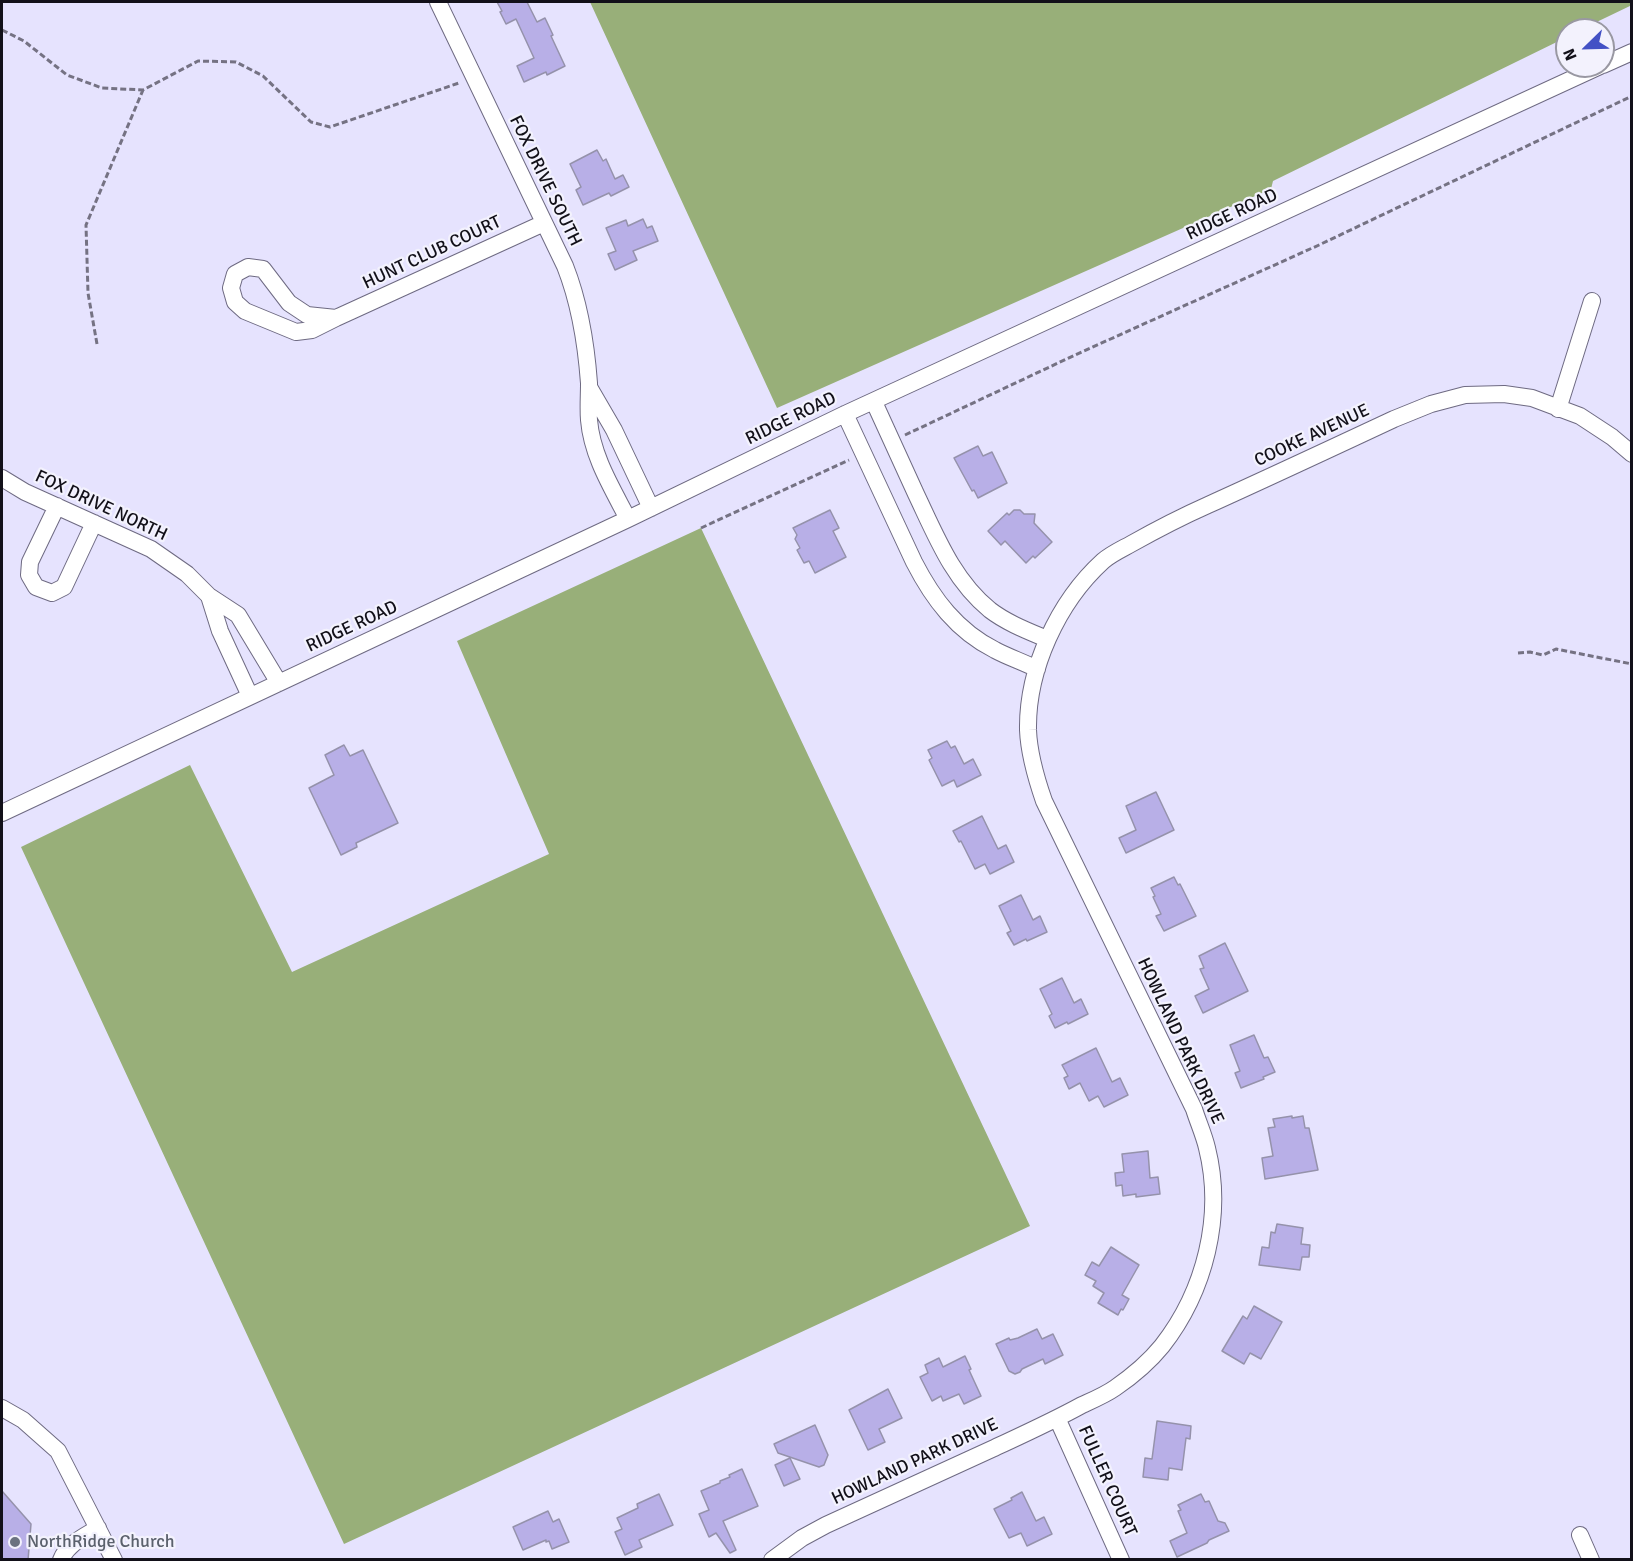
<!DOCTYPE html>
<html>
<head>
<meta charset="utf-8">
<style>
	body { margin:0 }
	#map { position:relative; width:1633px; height:1561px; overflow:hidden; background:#e6e3fe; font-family:Signika,sans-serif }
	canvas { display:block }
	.frame { position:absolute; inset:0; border:3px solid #121019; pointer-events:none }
	.north { position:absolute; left:1555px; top:18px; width:60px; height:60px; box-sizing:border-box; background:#f3f2fd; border:2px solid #9998a2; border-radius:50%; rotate:247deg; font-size:16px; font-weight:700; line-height:24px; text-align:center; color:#121019 }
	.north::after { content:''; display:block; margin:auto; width:21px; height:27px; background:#4351c5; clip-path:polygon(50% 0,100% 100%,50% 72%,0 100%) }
</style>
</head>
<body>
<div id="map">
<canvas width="1633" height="1561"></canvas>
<div class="frame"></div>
<div class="north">N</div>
</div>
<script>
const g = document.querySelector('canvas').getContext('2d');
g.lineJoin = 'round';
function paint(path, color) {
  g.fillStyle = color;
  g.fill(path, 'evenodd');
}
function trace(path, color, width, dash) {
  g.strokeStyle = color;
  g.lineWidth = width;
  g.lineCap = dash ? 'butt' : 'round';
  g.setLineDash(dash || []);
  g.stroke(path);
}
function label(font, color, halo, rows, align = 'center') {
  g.font = font + ' Signika,sans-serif';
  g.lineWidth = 4.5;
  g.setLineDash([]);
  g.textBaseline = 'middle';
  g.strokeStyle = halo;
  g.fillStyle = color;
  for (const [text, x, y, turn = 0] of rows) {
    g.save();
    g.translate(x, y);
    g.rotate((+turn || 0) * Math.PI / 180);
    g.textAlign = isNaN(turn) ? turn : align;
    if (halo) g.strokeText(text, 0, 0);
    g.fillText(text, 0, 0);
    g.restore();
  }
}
const forest = new Path2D(`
	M 590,2 L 1631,2 L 1632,5 L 1580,30 L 1567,30 L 1567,37 L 1273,181 L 1271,189 L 777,408 Z
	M 701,528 L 1030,1226 L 344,1544 L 21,847 L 190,765 L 292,972 L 549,854 L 457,641 Z`);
const building = new Path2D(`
	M 497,2 L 527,2 L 537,22 L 545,18 L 553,35 L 551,36 L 565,66 L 547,75 L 546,72 L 524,82 L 517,66 L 534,58 L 516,19 L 506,24 L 500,12 L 502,11 Z
	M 597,150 L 603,161 L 606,159 L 615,179 L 623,175 L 629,187 L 611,196 L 609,193 L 583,205 L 576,190 L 581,187 L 570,164 Z
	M 643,219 L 647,228 L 652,226 L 658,241 L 633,251 L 637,260 L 615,270 L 608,254 L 616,251 L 606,228 L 626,220 L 628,226 Z
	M 978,446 L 983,456 L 992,452 L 1007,483 L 978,498 L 974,490 L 972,491 L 954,458 Z
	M 830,510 L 839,528 L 833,531 L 846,557 L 815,573 L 809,561 L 804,563 L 797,550 L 800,548 L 795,539 L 797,535 L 793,528 Z
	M 1014,510 L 1020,510 L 1024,514 L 1035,514 L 1034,523 L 1052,542 L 1035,558 L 1033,556 L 1026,563 L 1005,541 L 1001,545 L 988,531 L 1007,513 L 1009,515 Z
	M 947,741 L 951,748 L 955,746 L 964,764 L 973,759 L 981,775 L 957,787 L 954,780 L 942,786 L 929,760 L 932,758 L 928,750 Z
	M 344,745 L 350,756 L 363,750 L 398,823 L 356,843 L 357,847 L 341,855 L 309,788 L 334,775 L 325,755 Z
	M 1156,792 L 1174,830 L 1126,853 L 1119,838 L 1136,830 L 1126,806 Z
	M 982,816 L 998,849 L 1006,845 L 1014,862 L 990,874 L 985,864 L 975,869 L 961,841 L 959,842 L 953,831 Z
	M 1174,877 L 1178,885 L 1180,884 L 1196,916 L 1164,931 L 1156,916 L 1161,914 L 1153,897 L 1155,896 L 1151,888 Z
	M 1021,895 L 1033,920 L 1040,916 L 1047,932 L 1027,941 L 1026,939 L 1014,945 L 1007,933 L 1011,931 L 999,906 Z
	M 1225,943 L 1248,991 L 1203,1013 L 1195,996 L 1209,989 L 1200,969 L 1204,968 L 1199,956 Z
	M 1062,978 L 1074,1003 L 1081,999 L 1088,1014 L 1068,1024 L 1067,1022 L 1055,1028 L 1049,1016 L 1052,1014 L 1040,989 Z
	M 1254,1035 L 1264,1058 L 1268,1057 L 1275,1072 L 1263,1077 L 1264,1079 L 1241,1088 L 1235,1073 L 1240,1071 L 1230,1045 Z
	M 1096,1048 L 1112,1082 L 1120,1078 L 1128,1095 L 1104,1107 L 1098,1096 L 1089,1101 L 1080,1083 L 1069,1089 L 1064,1078 L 1068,1076 L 1062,1065 Z
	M 1292,1116 L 1292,1118 L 1303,1116 L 1305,1128 L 1309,1128 L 1318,1170 L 1265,1179 L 1262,1158 L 1273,1156 L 1268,1128 L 1275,1127 L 1273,1119 Z
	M 1148,1151 L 1150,1178 L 1158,1177 L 1160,1194 L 1136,1197 L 1136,1194 L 1123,1196 L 1122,1185 L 1116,1186 L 1115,1173 L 1124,1172 L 1122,1154 Z
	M 1277,1224 L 1303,1228 L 1301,1244 L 1310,1245 L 1309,1257 L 1302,1257 L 1300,1270 L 1259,1265 L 1262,1247 L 1269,1248 L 1271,1232 L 1275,1233 Z
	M 1111,1247 L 1139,1265 L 1122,1295 L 1129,1299 L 1123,1310 L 1121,1309 L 1118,1315 L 1098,1303 L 1104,1293 L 1093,1286 L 1096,1281 L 1085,1275 L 1092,1262 L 1099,1266 Z
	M 1254,1306 L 1282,1322 L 1261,1359 L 1250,1353 L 1244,1364 L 1222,1351 L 1243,1316 L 1247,1319 Z
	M 1037,1329 L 1042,1339 L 1053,1334 L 1063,1355 L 1045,1364 L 1043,1359 L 1022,1369 L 1020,1372 L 1015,1374 L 1009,1371 L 996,1344 L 1009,1338 L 1010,1340 L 1018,1338 Z
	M 965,1356 L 971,1369 L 969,1370 L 981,1396 L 964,1404 L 959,1394 L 943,1401 L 941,1396 L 932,1401 L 920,1377 L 928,1373 L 925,1365 L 939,1358 L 943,1367 Z
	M 888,1389 L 902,1418 L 879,1429 L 885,1442 L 868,1450 L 849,1410 Z
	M 1157,1421 L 1191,1426 L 1190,1439 L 1186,1438 L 1182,1470 L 1169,1468 L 1168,1480 L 1143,1477 L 1145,1458 L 1152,1459 Z
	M 815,1425 L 828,1455 L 824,1465 L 819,1467 L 778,1453 L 774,1444 Z
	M 790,1458 L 800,1479 L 784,1486 L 775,1465 Z
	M 742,1469 L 758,1506 L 723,1521 L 736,1550 L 730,1553 L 716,1533 L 709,1537 L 699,1514 L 709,1510 L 701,1491 L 720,1483 L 720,1481 L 730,1477 L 729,1475 Z
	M 2,1491 L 31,1524 L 28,1560 L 2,1560 Z
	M 1022,1492 L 1036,1521 L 1044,1517 L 1052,1534 L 1027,1546 L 1021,1533 L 1009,1538 L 994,1509 L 1012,1500 L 1011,1498 Z
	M 659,1494 L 673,1525 L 639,1540 L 642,1547 L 625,1555 L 615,1532 L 622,1529 L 617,1518 L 638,1508 L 637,1504 Z
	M 1201,1494 L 1205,1502 L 1209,1501 L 1218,1521 L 1225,1523 L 1229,1531 L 1209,1540 L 1207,1543 L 1177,1557 L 1170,1541 L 1187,1533 L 1178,1511 L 1181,1510 L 1178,1505 Z
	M 548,1511 L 553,1522 L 559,1519 L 569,1542 L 552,1549 L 549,1541 L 546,1542 L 546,1540 L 523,1550 L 513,1527 Z`);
const path = new Path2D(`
	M 2,30 L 24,41 L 67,75 L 102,88 L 143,90 L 198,61 L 236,62 L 263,76 L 311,122 L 330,127 L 459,83
	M 97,344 L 88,293 L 86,225 L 143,90
	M 905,435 L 1075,355 L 1319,245 L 1632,96
	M 701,528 L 849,460
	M 1518,653 L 1530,652 L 1543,655 L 1556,649 L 1632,664`);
const minor = new Path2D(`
	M 438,2 L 565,266 C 580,304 586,342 589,383 C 589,396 588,408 589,420 C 592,456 612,488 628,519
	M 1603,65 L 1632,52
	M 336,318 L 312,330 L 296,332 L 245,311 L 235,302 L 231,288 L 235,274 L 248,267 L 263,269 L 289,303 L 307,315 L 336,318 L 544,223
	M 589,387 L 614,430 L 651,508
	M 874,402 C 888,432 902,463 916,494 C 936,536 953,580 990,610 C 1007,623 1028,631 1047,639
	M 1558,409 L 1592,301
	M 845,414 L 914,562 C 933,599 957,631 995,650 C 1008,657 1023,662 1037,669
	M 2,478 L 25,492 L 151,549 L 187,574 L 209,596 L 238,615 L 279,683
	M 57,506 L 30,562 L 29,575 L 36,587 L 52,593 L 64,587 L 94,523
	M 209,596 L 220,631 L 250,696
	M 2,813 L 628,519 L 845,414 L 1600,66
	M 2,1408 L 23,1420 L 58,1451 L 114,1560
	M 1057,1418 L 1121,1560
	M 1580,1535 L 1591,1560
	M 61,1560 C 67,1544 85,1536 98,1528
	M 772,1560 L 802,1538 L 826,1525 C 881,1500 937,1474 992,1449 C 1022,1435 1053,1421 1082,1405 C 1093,1400 1105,1395 1115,1388 C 1131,1377 1149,1362 1162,1346 C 1205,1291 1224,1216 1207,1148 C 1204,1135 1198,1122 1194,1109 L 1044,801 C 1036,778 1029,755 1028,730 C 1027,669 1058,602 1103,561 C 1111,554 1122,549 1131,544 C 1156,530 1181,517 1208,505 C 1270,477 1332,448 1394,419 L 1431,404 L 1465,395 L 1504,394 L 1532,398 L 1580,416 L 1612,437 L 1632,454`);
const markers = [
	[15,1542,6,"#6b7280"]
];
const streetNames = [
	["FOX DRIVE SOUTH",545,181,64],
	["RIDGE ROAD",1232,215,-25],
	["HUNT CLUB COURT",432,253,-25],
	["RIDGE ROAD",791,419,-26],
	["COOKE AVENUE",1312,436,-25],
	["FOX DRIVE NORTH",101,506,25],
	["RIDGE ROAD",352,627,-25],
	["HOWLAND PARK DRIVE",1180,1041,65],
	["HOWLAND PARK DRIVE",915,1462,-25],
	["FULLER COURT",1107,1481,66]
];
const worshipNames = [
	["NorthRidge Church",27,1542]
];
paint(forest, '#98af79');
paint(building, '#b8afe7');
trace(building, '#9592ab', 1.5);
trace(minor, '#6e6a82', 18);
trace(path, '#757283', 3, [6, 3]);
trace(minor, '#fff', 16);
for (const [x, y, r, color] of markers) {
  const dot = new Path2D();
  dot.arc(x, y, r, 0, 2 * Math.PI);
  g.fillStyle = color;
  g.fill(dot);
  trace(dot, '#f3f2fd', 2);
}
label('18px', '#121019', '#f3f2fd', streetNames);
label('18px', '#5b616d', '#f3f2fd', worshipNames, 'left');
</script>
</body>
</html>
